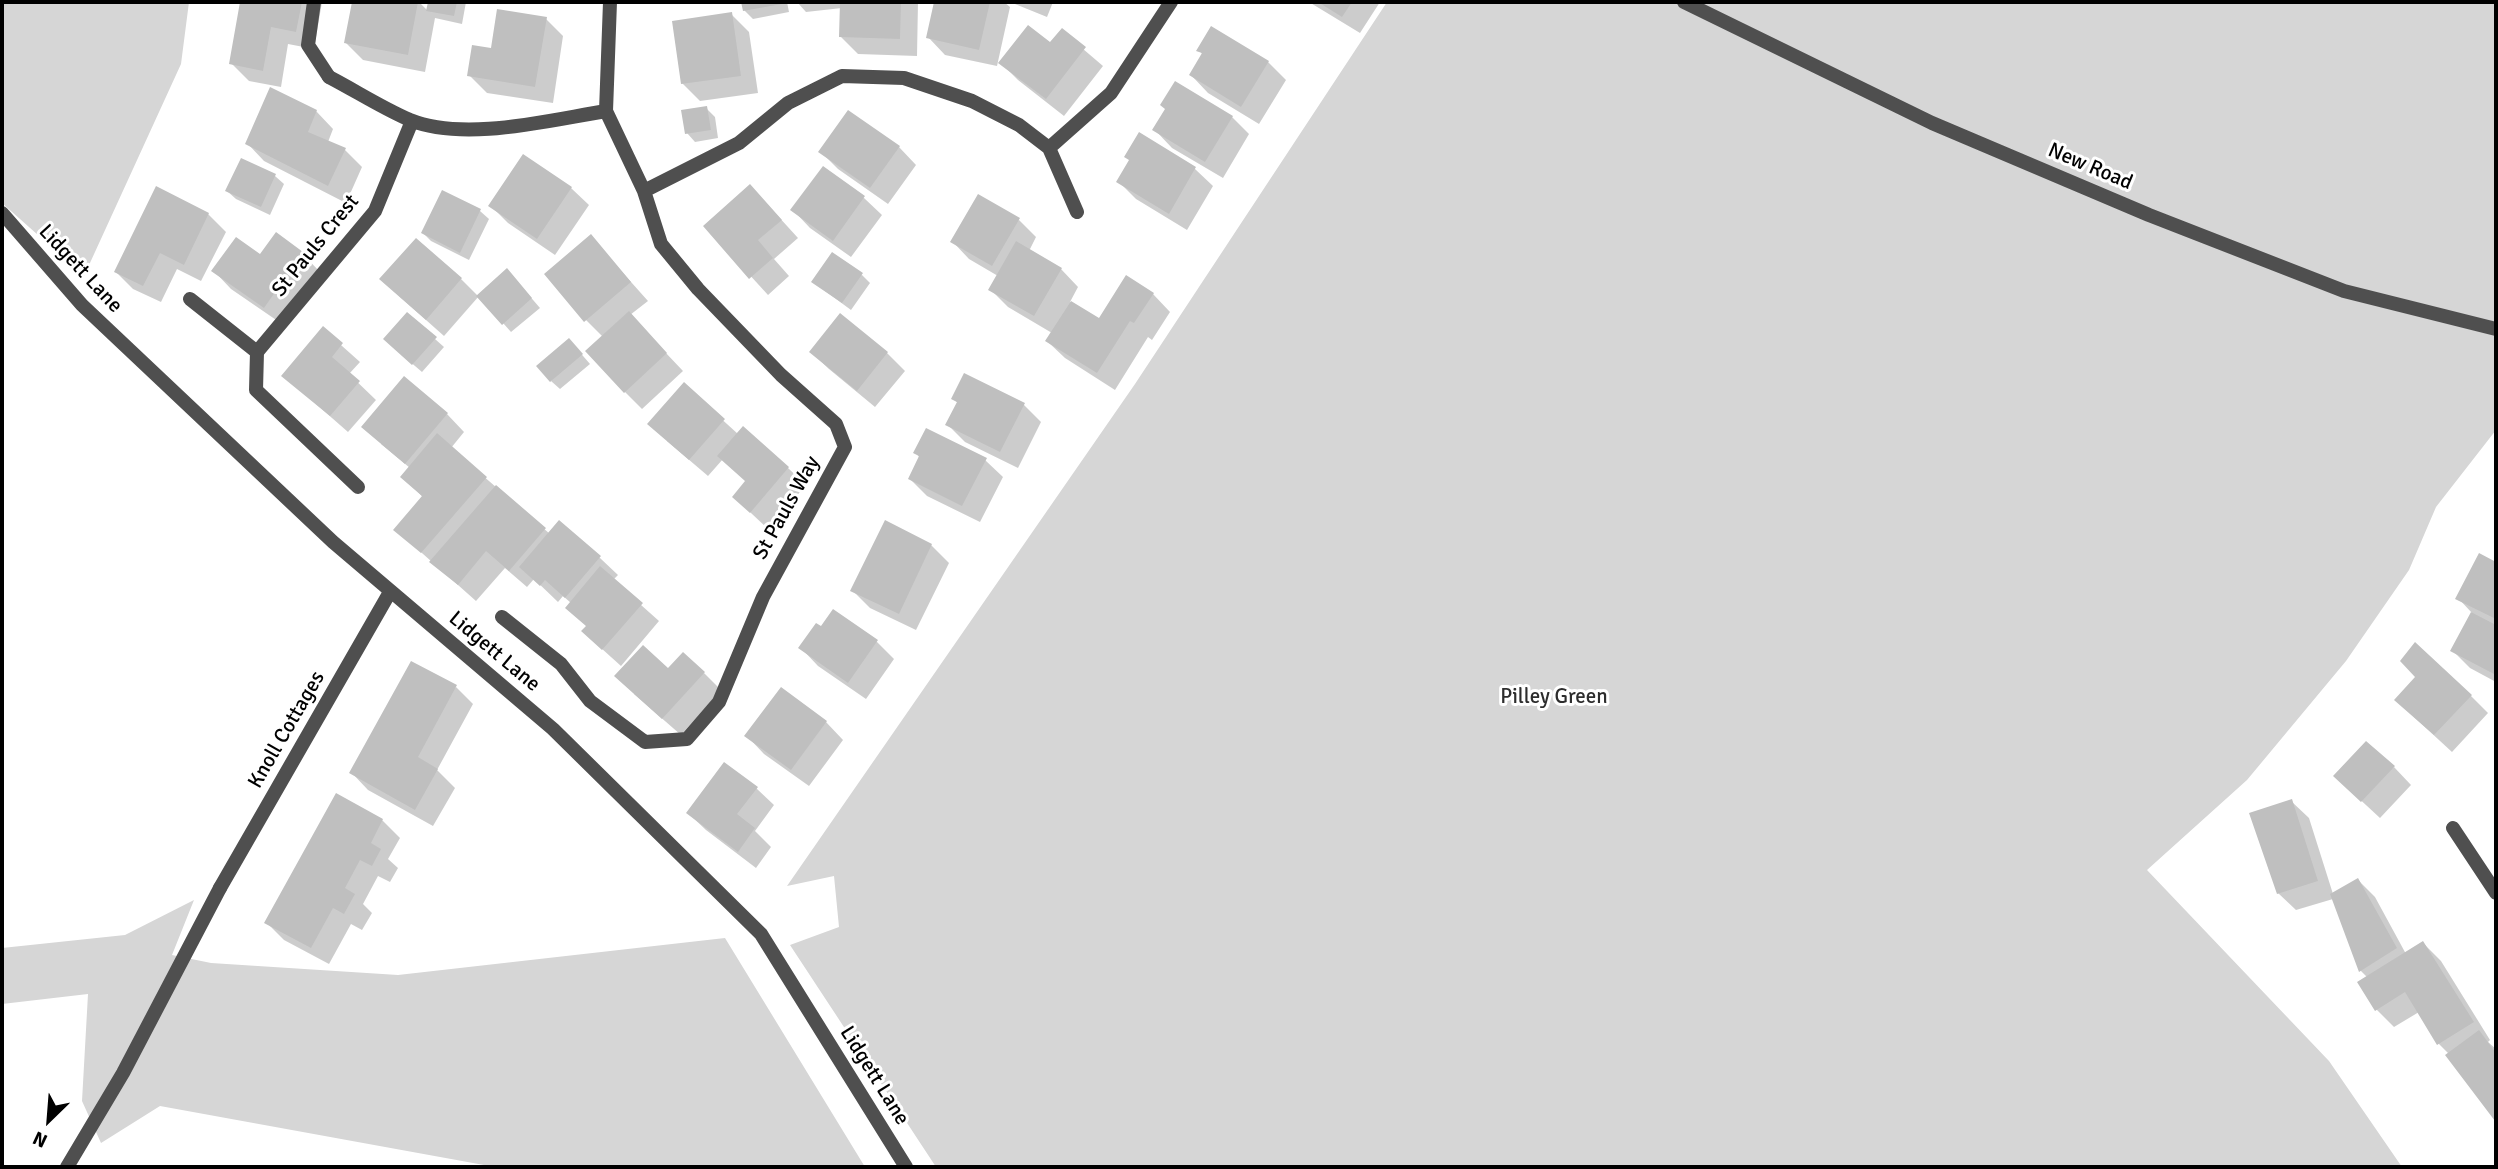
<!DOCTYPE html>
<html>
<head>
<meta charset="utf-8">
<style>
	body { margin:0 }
	#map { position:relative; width:2498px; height:1169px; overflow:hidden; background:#fff; font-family:Signika,sans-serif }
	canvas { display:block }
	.frame { position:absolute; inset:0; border:4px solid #000; pointer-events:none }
	.north { position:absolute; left:14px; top:1085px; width:70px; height:70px; -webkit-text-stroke:5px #fff; paint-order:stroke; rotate:205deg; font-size:19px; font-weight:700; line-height:28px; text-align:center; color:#000 }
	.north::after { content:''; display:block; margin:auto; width:24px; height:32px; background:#000; clip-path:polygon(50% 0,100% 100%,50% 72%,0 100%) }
</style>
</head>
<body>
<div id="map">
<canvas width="2498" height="1169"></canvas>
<div class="frame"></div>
<div class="north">N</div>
</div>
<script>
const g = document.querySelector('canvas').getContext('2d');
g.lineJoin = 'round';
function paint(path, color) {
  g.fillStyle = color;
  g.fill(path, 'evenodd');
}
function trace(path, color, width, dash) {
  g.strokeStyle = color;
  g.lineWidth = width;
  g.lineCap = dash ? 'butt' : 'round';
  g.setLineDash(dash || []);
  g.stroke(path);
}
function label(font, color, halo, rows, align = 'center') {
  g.font = font + ' Signika,sans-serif';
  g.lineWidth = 6;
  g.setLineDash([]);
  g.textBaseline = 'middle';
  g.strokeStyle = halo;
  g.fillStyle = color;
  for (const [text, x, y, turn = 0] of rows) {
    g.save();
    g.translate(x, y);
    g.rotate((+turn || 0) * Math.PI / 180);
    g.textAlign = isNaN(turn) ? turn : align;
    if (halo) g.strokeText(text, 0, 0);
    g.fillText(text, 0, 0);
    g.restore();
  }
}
const green = new Path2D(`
	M 2,2 L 189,2 L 181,64 L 84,276 L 2,203 Z
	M 1387,2 L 2496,2 L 2496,430 L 2436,507 L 2409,570 L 2346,661 L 2247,780 L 2147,870 L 2329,1061 L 2402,1167 L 936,1167 L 790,945 L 839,927 L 834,876 L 787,886 L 1135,384 Z
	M 194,900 L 172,955 L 211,963 L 398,975 L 725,938 L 865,1167 L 495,1167 L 160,1106 L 101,1143 L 82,1101 L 88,994 L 2,1004 L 2,948 L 125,935 Z`);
const shadow = new Path2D(`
	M 241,2 L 322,2 L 314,49 L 288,44 L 281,87 L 249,81 L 231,63 Z
	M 353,2 L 419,2 L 428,11 L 429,2 L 466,2 L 462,24 L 435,18 L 425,72 L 363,60 L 346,43 Z
	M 743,2 L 787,2 L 789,12 L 753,19 L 744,10 Z
	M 797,2 L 918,2 L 917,56 L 858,54 L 841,37 L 842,8 L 806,12 Z
	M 936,2 L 1004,2 L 1010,7 L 997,66 L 945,55 L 928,37 Z
	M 1010,2 L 1053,2 L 1047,17 Z
	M 1309,2 L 1380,2 L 1360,33 Z
	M 731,14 L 749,32 L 758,93 L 700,101 L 682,83 Z
	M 546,19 L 563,36 L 553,103 L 487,93 L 469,75 L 492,50 Z
	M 1062,31 L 1103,66 L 1064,116 L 1018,80 L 1001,63 L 1051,45 Z
	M 1199,50 L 1268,62 L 1286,80 L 1259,124 L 1208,93 L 1191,75 L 1203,55 Z
	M 706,108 L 715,117 L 718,138 L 695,142 L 687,133 Z
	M 1167,110 L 1232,117 L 1249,134 L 1223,178 L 1172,148 L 1155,130 Z
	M 316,111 L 333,129 L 328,142 L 345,150 L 362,167 L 346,203 L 264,161 L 247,143 Z
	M 1139,135 L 1195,169 L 1213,186 L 1187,230 L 1136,199 L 1118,181 L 1131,161 Z
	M 899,147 L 916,165 L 888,204 L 838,169 L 821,152 Z
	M 242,160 L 275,176 L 284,184 L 270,215 L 236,199 L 227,191 Z
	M 823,169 L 864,198 L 882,215 L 851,257 L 810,228 L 793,210 Z
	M 571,188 L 589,205 L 555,255 L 508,223 L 490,205 Z
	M 443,192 L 480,211 L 489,219 L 469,260 L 431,241 L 423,233 Z
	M 767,204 L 798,238 L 774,259 L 789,276 L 768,295 L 705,226 Z
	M 208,214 L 226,232 L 201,281 L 177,269 L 161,302 L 133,289 L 116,272 Z
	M 1019,220 L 1036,237 L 1029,251 L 1061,269 L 1078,287 L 1070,302 L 1100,321 L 1153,294 L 1170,312 L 1152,340 L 1148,337 L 1115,390 L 1065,358 L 1047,341 L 1052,333 L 1008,307 L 990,289 L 998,276 L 969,259 L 952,241 Z
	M 590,236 L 648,301 L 630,315 L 683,371 L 642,409 L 625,392 L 603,337 L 586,320 Z
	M 302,253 L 319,271 L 282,324 L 231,289 L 214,271 L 260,257 Z
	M 862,275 L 870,283 L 851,310 L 813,282 Z
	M 461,279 L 478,296 L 515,279 L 540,308 L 511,332 L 479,296 L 444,336 L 399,296 Z
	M 841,315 L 887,353 L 905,371 L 875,407 L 829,369 L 811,352 Z
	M 323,329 L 360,362 L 349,374 L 376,400 L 348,432 L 284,376 Z
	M 435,339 L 444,347 L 422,372 L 394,348 Z
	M 577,349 L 590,364 L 560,389 L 551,381 Z
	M 684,385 L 738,434 L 788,468 L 806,485 L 768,529 L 734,497 L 747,482 L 723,459 L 708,476 L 667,441 Z
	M 953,399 L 1024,405 L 1041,422 L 1018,468 L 965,442 L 947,424 L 958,403 Z
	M 447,414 L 464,432 L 451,448 L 550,534 L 559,523 L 600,558 L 618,575 L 613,580 L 659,621 L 621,666 L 601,648 L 571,603 L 563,596 L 558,602 L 534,579 L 527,587 L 505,568 L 476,601 L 396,530 L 423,497 L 402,477 L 410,468 L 381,444 Z
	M 916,453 L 985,460 L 1003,477 L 980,522 L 927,496 L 910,479 L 920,458 Z
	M 931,545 L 949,563 L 916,630 L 870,608 L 852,590 Z
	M 2479,555 L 2496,564 L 2496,682 L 2470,668 L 2452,650 L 2472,613 L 2458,598 Z
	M 834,612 L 877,642 L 894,659 L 866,699 L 818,666 L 801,648 L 822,628 Z
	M 704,673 L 721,690 L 681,735 L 634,694 Z
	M 2418,676 L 2471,696 L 2488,713 L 2452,752 L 2414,717 Z
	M 456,687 L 473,704 L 437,770 L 455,788 L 433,826 L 368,790 L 351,772 Z
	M 826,722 L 843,740 L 809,786 L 764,754 L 747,736 Z
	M 2394,767 L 2411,785 L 2380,818 L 2353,793 Z
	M 756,788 L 774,805 L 755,831 L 771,847 L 756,868 L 706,830 L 688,813 Z
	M 337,795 L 382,820 L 400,838 L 388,859 L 398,868 L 390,882 L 378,876 L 363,904 L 372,913 L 362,930 L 351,924 L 329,964 L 284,940 L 267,923 Z
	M 2291,801 L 2309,818 L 2333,894 L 2358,880 L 2375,897 L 2406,954 L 2423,943 L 2441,961 L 2490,1040 L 2488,1042 L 2496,1049 L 2496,1120 L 2448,1056 L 2449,1054 L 2439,1044 L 2419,1012 L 2394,1027 L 2376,1009 L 2368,978 L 2361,971 L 2333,899 L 2296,910 L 2278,893 Z`);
const building = new Path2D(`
	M 240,2 L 302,2 L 296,32 L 271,27 L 263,71 L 229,64 Z
	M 352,2 L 418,2 L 408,55 L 344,43 Z
	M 428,2 L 457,2 L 454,16 L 426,11 Z
	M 741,2 L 781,2 L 782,4 L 743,11 Z
	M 840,2 L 901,2 L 900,39 L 839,37 Z
	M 934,2 L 990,2 L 979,50 L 926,38 Z
	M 1318,2 L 1352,2 L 1342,17 Z
	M 497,9 L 547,17 L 535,87 L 467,76 L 472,45 L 491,48 Z
	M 732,12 L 741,76 L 681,84 L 672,21 Z
	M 1028,25 L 1050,42 L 1062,28 L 1086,47 L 1046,99 L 998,63 Z
	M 1211,26 L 1269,61 L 1241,107 L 1189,75 L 1202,53 L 1196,51 Z
	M 1175,81 L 1233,116 L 1205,162 L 1152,130 L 1165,109 L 1160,105 Z
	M 270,87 L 317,110 L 308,132 L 346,148 L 328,186 L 245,144 Z
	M 707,106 L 711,130 L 685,134 L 681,110 Z
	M 848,110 L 900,146 L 870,188 L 818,152 Z
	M 1139,132 L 1196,167 L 1169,214 L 1116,182 L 1129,160 L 1124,157 Z
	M 523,154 L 572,187 L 537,239 L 488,206 Z
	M 241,158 L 276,174 L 261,207 L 225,191 Z
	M 823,166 L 865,196 L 833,241 L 790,210 Z
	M 750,184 L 782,220 L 758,240 L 773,258 L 749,279 L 703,226 Z
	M 156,186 L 209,213 L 184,265 L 160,253 L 143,286 L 114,272 Z
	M 442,190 L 481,209 L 460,253 L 421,233 Z
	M 978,194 L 1020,218 L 992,266 L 950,242 Z
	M 276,232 L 303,252 L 264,308 L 211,271 L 236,237 L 260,254 Z
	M 591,234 L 631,282 L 584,322 L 544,274 Z
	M 416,238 L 462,278 L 426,320 L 379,279 Z
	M 1016,241 L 1062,268 L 1034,316 L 988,290 Z
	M 832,252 L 863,273 L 842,303 L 811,282 Z
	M 507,268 L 532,298 L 502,325 L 476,296 Z
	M 1126,275 L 1154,293 L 1134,323 L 1130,321 L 1097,373 L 1045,341 L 1071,301 L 1099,318 Z
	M 629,311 L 667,353 L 624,393 L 585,351 Z
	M 407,312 L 437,337 L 412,365 L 383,339 Z
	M 840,313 L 888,352 L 857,391 L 809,352 Z
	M 323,326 L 343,343 L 332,357 L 360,381 L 330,416 L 281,376 Z
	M 569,338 L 583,354 L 550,382 L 536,366 Z
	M 964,373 L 1025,403 L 1000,452 L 945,425 L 957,402 L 951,399 Z
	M 404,376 L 448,413 L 405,464 L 361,427 Z
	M 684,382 L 725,419 L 689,460 L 647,424 Z
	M 743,426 L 789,467 L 750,513 L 732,497 L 745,481 L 717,456 Z
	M 926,428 L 987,458 L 962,506 L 908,479 L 919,456 L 913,453 Z
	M 437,433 L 487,477 L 421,553 L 393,530 L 422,496 L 400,477 Z
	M 496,485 L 546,528 L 509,571 L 486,551 L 458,585 L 429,562 Z
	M 559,520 L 601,556 L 565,598 L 545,580 L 540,586 L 519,567 Z
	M 885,520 L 932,544 L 899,614 L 850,591 Z
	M 2479,553 L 2496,562 L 2496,619 L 2455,599 Z
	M 600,566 L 643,603 L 602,650 L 581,631 L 586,626 L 565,608 Z
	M 833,609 L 878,640 L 848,683 L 798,648 L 816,623 L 821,626 Z
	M 2471,612 L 2496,625 L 2494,674 L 2450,651 Z
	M 2415,642 L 2472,695 L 2434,735 L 2394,700 L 2415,677 L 2400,661 Z
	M 643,645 L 668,668 L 683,652 L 705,672 L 662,719 L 614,676 Z
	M 411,661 L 457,685 L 418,757 L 438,769 L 415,810 L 349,773 Z
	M 781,687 L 827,721 L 791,770 L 744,736 Z
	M 2366,741 L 2395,766 L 2361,802 L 2333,776 Z
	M 724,762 L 758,787 L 737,814 L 755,828 L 738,852 L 686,813 Z
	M 336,793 L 383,819 L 371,843 L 381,849 L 372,866 L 360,860 L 345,888 L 355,894 L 344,914 L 333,908 L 311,948 L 264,923 Z
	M 2292,799 L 2318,881 L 2277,894 L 2249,813 Z
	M 2358,878 L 2397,948 L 2359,972 L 2330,894 Z
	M 2423,941 L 2474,1022 L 2437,1045 L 2405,992 L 2375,1011 L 2357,982 Z
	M 2479,1030 L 2496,1053 L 2495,1121 L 2445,1055 Z`);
const service = new Path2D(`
	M 314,2 L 308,45 L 329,77
	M 67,1167 L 123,1073 L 220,888`);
const minor = new Path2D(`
	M 1684,2 L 1932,123 L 2149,215 L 2344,291 L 2496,329
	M 329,77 C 356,91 382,108 410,120 C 465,142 549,120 606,111
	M 1049,148 L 1111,93 L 1171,2
	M 644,191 L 739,143 L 788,103 L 842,76 L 904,78 L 972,101 L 1019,125 L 1049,148 L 1077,212
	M 2,213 L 82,305 L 333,542 L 553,729 L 761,934 L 906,1167
	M 190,299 L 257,352 L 375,211 L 412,121
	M 257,352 L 256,390 L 358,487
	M 502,617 L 561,664 L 590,701 L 645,742 L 687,739 L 719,702 L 763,597 L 845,447 L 836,424 L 781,375 L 698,289 L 661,244 L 644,191 L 606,111 L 610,2
	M 2453,828 L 2496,893
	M 220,888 L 390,592`);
const streetNames = [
	["New Road",2090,167,23],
	["St Pauls Crest",316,246,-51],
	["Lidgett Lane",80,269,47],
	["St Pauls Way",787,508,-61],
	["Lidgett Lane",494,652,40],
	["Knoll Cottages",287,730,-60],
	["Lidgett Lane",874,1076,58]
];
const parkNames = [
	["Pilley Green",1554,697]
];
paint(green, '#d6d6d6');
paint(shadow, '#0003');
paint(building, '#bfbfbf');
trace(service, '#4f4f4f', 14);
trace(minor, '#4f4f4f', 14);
label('21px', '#000', '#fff', streetNames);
label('21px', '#2d2d2d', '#fff', parkNames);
</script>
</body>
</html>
